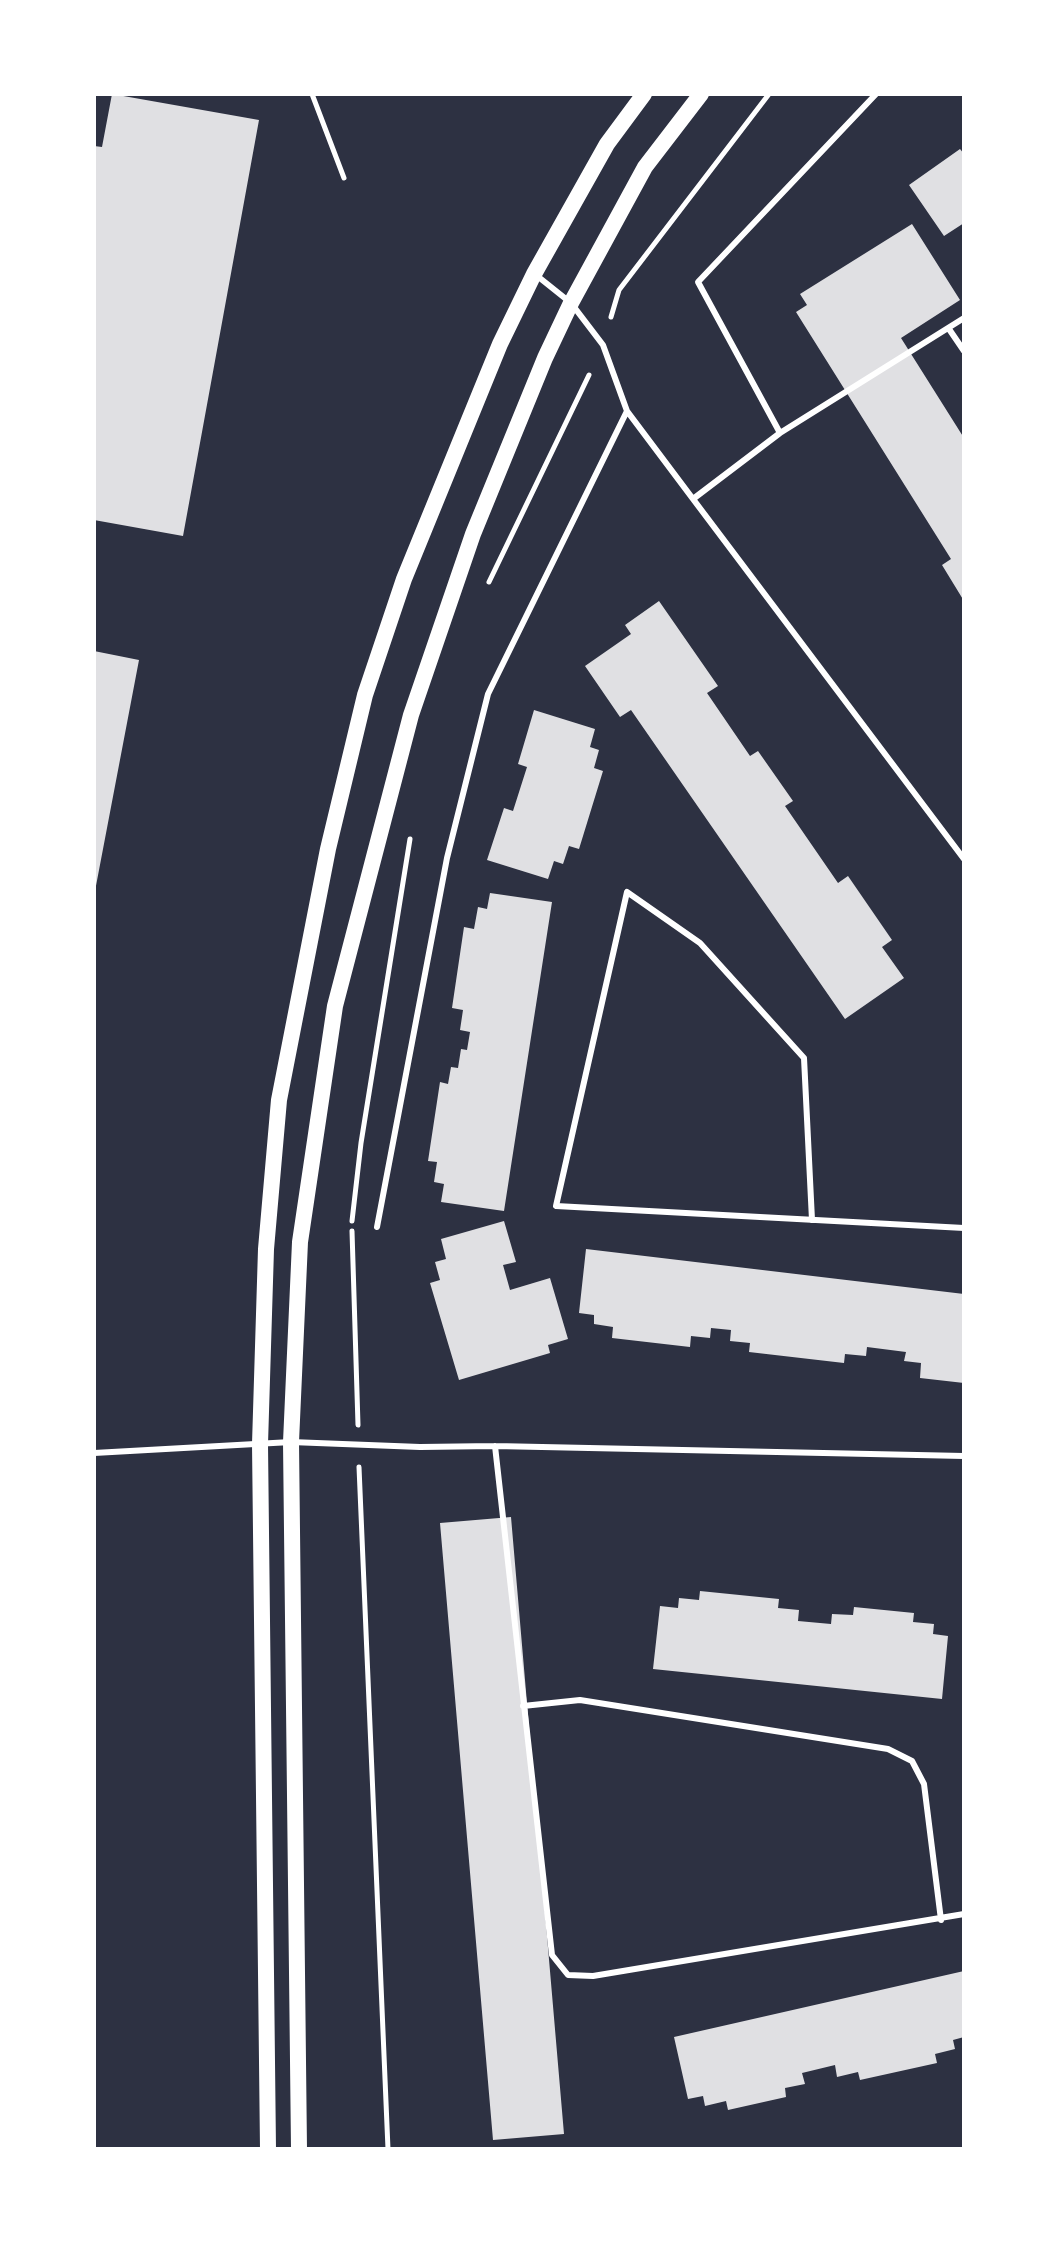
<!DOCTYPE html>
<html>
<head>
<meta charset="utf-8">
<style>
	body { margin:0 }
	#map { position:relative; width:1058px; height:2243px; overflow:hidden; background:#2d3142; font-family:Rubik,sans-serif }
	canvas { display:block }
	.frame { position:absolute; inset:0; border:96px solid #fff; pointer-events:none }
</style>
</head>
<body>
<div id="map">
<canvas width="1058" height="2243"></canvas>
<div class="frame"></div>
</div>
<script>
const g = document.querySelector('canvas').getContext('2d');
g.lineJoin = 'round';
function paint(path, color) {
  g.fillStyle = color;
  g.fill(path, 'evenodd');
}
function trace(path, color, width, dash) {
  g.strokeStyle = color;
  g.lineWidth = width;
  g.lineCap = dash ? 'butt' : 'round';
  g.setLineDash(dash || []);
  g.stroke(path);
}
const building = new Path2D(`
	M 112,94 L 259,120 L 183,536 L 94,520 L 94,146 L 102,147 Z
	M 960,149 L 964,154 L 964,223 L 944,236 L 909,185 Z
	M 912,224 L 960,300 L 901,338 L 964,438 L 964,601 L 942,565 L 951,559 L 796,312 L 807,305 L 800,294 Z
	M 659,601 L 718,686 L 707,693 L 750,756 L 758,751 L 793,801 L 785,806 L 838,883 L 848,876 L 892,940 L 882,947 L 904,978 L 845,1019 L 631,710 L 620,717 L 585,666 L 631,634 L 625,625 Z
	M 94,651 L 139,660 L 95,891 L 94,890 Z
	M 534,710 L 595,729 L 590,747 L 599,750 L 594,768 L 603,771 L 579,849 L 569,846 L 563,864 L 554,861 L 548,879 L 487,860 L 504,808 L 513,811 L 527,767 L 518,764 Z
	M 490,893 L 552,902 L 504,1211 L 441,1202 L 444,1184 L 434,1182 L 437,1162 L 428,1161 L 440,1082 L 448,1084 L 451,1067 L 458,1068 L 461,1049 L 467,1050 L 470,1032 L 460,1030 L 463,1010 L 452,1008 L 464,927 L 474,929 L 478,907 L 487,909 Z
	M 504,1221 L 516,1262 L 503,1265 L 510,1290 L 550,1278 L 568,1339 L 548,1345 L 550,1353 L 459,1380 L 430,1283 L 440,1280 L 435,1262 L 446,1259 L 441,1239 Z
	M 586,1249 L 964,1294 L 964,1383 L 920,1378 L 921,1363 L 904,1361 L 906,1352 L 867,1347 L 866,1356 L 845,1354 L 844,1363 L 749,1352 L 750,1343 L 730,1341 L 731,1330 L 711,1328 L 710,1338 L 691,1336 L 690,1347 L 612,1338 L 613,1327 L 594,1324 L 594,1315 L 579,1313 Z
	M 511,1517 L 564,2134 L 493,2140 L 440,1523 Z
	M 700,1591 L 779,1599 L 778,1608 L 799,1610 L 798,1621 L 831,1624 L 832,1614 L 853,1615 L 854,1607 L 914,1613 L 913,1622 L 934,1624 L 933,1634 L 948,1636 L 942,1699 L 653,1669 L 660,1606 L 678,1608 L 679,1598 L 699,1600 Z
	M 964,1971 L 964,2037 L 953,2040 L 955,2049 L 935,2054 L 937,2063 L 860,2080 L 858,2072 L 837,2077 L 835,2065 L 802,2073 L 805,2084 L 785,2088 L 786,2097 L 728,2110 L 726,2101 L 705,2106 L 703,2096 L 688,2099 L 674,2037 Z`);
const path = new Path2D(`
	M 312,94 L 344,178
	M 611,317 L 619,290 L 769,94
	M 489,582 L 589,375
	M 352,1221 L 361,1143 L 410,839
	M 352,1231 L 358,1425
	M 359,1467 L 388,2149`);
const service = new Path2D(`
	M 536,275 L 571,303 L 603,345 L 627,411
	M 964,318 L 780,433 L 693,499 L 964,859
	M 949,329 L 964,351
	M 780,433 L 698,282 L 876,94
	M 812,1220 L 804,1058 L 700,943 L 627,892 L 556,1206 L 964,1228
	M 377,1227 L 447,858 L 488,694 L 627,411 L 693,499
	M 495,1446 L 552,1955 L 568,1975 L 593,1976 L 964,1914
	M 94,1453 L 291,1442 L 420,1447 L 495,1446 L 964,1456
	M 523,1706 L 580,1700 L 888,1749 L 912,1761 L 924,1784 L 941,1920`);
const secondary = new Path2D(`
	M 268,2149 L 260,1444 L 266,1249 L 279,1100 L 328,849 L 365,695 L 404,579 L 500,344 L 534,274 L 607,144 L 644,94
	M 299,2149 L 291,1442 L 300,1242 L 335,1006 L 411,715 L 473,534 L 545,358 L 571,303 L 645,167 L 701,94`);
paint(building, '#e0e0e3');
trace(path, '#fff', 5);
trace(service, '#fff', 6);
trace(secondary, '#fff', 16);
</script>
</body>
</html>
